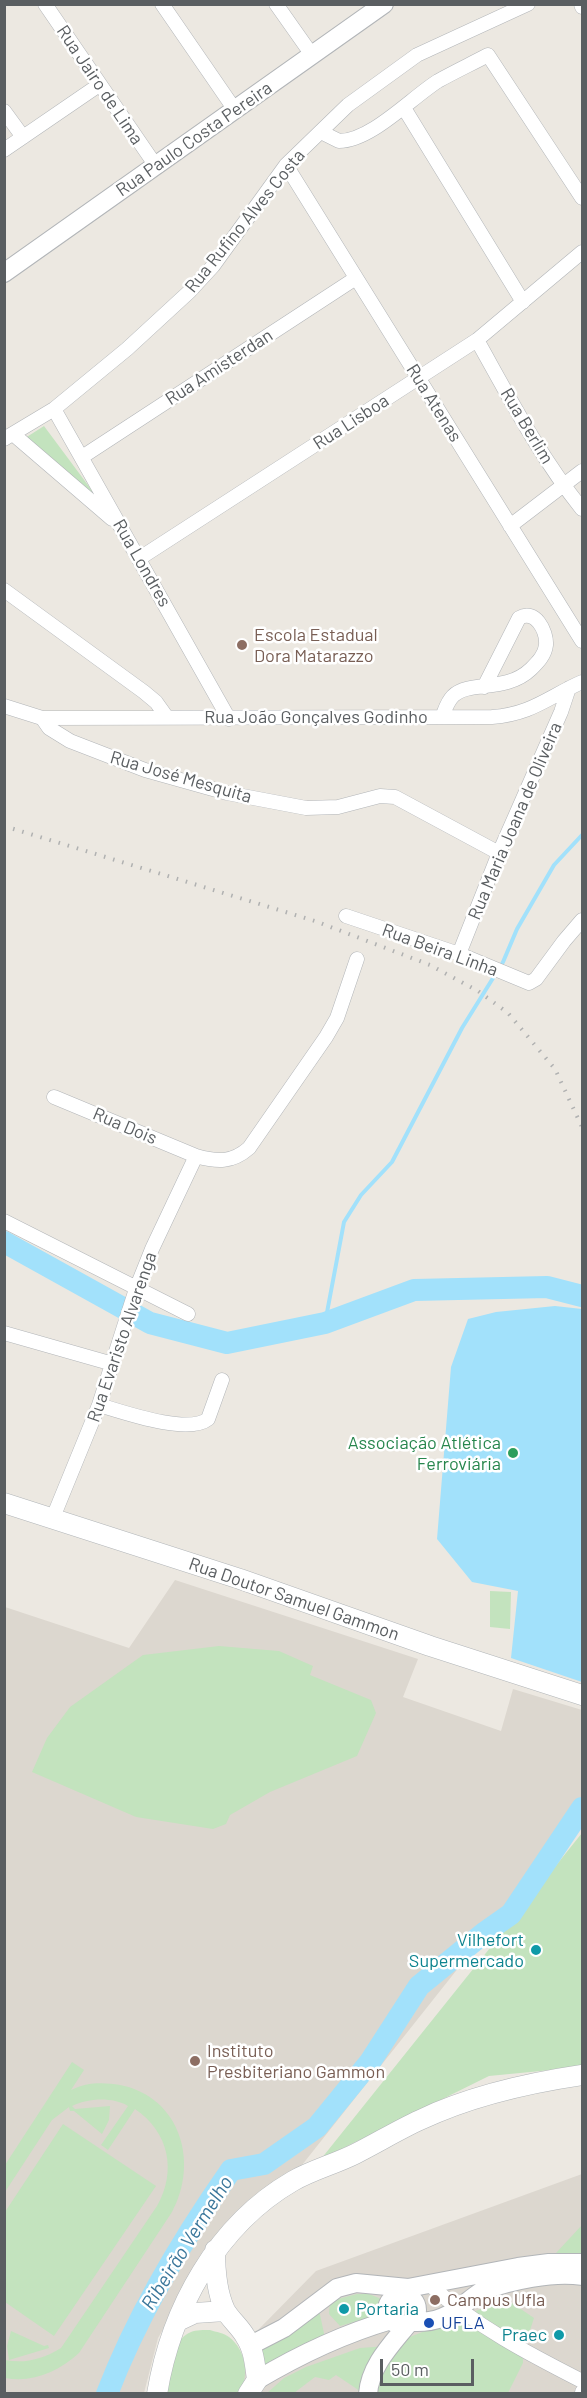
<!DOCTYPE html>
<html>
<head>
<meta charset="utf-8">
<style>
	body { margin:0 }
	#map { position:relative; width:587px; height:2398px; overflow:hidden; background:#ece8e1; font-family:Barlow,sans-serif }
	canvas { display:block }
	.frame { position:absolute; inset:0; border:6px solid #5a5e61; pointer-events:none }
	.scale { position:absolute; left:380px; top:2359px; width:94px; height:27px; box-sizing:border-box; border:3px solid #5a5e61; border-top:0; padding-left:8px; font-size:18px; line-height:21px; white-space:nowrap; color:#5a5e61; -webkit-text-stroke:4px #fff; paint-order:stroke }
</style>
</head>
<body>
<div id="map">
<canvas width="587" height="2398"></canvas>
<div class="frame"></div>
<div class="scale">50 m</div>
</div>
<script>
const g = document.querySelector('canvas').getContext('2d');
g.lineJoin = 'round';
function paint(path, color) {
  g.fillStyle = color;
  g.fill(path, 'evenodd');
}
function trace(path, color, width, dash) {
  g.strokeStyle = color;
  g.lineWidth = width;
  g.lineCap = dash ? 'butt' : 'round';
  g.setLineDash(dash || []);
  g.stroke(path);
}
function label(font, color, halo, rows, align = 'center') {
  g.font = font + ' Barlow,sans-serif';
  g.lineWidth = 5;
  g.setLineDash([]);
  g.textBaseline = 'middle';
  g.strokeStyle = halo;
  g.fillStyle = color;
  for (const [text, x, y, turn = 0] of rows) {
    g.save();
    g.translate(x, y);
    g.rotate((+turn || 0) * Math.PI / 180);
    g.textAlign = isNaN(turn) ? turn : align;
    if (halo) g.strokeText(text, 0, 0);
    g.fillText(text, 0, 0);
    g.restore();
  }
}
const education = new Path2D(`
	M 175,1580 L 418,1659 L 403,1697 L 501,1731 L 513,1689 L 582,1710 L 582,1802 L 467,1957 L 302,2165 L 256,2197 L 201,2264 L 158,2338 L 144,2393 L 5,2394 L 5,1607 L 129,1648 Z
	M 582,2174 L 582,2393 L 237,2394 L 258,2330 L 316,2271 Z`);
const green = new Path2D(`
	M 44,426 L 102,504 L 22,440 Z
	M 490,1591 L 511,1592 L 510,1629 L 490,1627 Z
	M 219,1646 L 279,1651 L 313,1666 L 310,1675 L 371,1700 L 376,1713 L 357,1756 L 270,1792 L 230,1815 L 226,1824 L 213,1829 L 136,1817 L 32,1772 L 47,1738 L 70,1707 L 143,1655 Z
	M 582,1833 L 582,2067 L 489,2076 L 321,2159 Z
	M 72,2062 L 84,2070 L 71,2090 C 86,2082 104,2082 120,2085 C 181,2097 199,2163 172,2212 L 79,2353 C 58,2372 33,2383 5,2378 L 5,2360 C 25,2364 43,2359 61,2348 L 157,2206 C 177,2171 169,2132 135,2109 L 108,2150 L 101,2145 L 128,2106 C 112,2097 89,2098 72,2106 L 75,2109 L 110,2106 L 109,2120 L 102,2134 L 74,2111 L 70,2111 L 69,2107 L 52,2120 L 5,2192 L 5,2165 Z
	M 63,2124 L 156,2186 L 54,2336 L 5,2302 L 5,2212 Z
	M 582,2225 L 582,2256 L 556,2253 Z
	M 357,2294 L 369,2294 L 384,2300 L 378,2313 L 365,2319 L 340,2326 L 329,2314 L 330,2301 Z
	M 506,2299 L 534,2318 L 523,2352 L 523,2363 L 508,2393 L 360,2393 L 357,2389 L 336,2375 L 329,2380 L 315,2377 L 294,2393 L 266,2394 L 284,2378 L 306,2367 L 360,2348 L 387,2346 Z
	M 319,2310 L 325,2338 L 261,2371 L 255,2350 Z
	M 210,2330 C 216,2332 224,2333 229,2337 C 246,2350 250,2376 239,2393 L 163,2394 C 168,2376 171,2339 191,2332 C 196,2330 204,2330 210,2330 Z
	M 11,2331 L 44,2346 L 48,2345 L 49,2348 L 9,2360 L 7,2346 Z`);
const water = new Path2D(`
	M 555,1306 L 582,1309 L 582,1682 L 511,1658 L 518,1591 L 472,1582 L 437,1539 L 451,1367 L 468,1319 L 496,1312 Z`);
const stream = new Path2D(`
	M 325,1323 L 344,1222 L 361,1195 L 392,1162 L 462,1028 L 503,962 L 517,929 L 554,865 L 582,835`);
const river = new Path2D(`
	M 4,1242 L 150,1323 L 227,1343 L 325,1323 L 414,1290 L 547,1287 L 582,1296
	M 107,2394 C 138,2313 182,2240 231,2170 L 264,2164 L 317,2127 L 370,2062 L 419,1986 L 484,1933 L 511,1914 L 582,1808`);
const minor = new Path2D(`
	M 45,4 L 156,166
	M 162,4 L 235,110
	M 276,4 L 312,55
	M 581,4 L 582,7
	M 404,108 L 523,302
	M 4,111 L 23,137
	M 321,132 L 339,141 C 371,141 411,98 438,81 C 454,72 471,64 488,55 L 582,198
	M 4,150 L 99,85
	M 286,165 L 582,641
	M 477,340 C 509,397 540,457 582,509
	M 54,409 L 229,719
	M 13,434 L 112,519
	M 4,439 L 54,409 L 127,349 L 190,291 L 213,266 L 286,165 L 348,105 L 417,55 L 528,4
	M 82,457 L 356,278
	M 510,526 L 582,471
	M 140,558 L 477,340 L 582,252
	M 4,590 L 144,692 L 156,702 L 166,716
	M 4,706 L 42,718 L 49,728 L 70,741 L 145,770 L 227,793 L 306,808 L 338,807 L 380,796 L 395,797 L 499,853
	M 442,717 C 445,710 447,702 453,696 C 470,680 506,693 531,669 C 538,662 545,655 546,645 C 547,631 535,608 519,618 L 484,687
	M 42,718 L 492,717 C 532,714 548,697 582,682
	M 346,916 L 459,954 L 529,983 L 536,979 L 564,941 L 582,920
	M 459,954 L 499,853 L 561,712 L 569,688
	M 54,1097 L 196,1156 C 217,1162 232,1163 249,1148 L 326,1037 L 337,1018 L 357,959
	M 4,1221 L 188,1314
	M 4,1333 L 113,1364
	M 99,1405 C 123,1412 188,1435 208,1419 L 222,1380
	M 52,1520 L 99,1405 L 136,1289 L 152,1249 L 196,1156
	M 430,2285 C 475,2326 529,2354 582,2381
	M 582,2394 L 582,2392`);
const tertiary = new Path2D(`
	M 4,273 L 384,4
	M387 2310a15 15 0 1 1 30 0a15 15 0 1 1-30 0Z
	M 413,2322 C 436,2323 449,2316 467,2302 C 472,2298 477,2294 482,2291 C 509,2281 554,2271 582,2276
	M 251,2345 L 284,2328 L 337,2288 L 356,2283 L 408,2288 L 518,2267 L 549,2263 L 582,2263
	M 257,2380 C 299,2355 343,2334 391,2320
	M 368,2394 C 370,2366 391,2345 408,2324`);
const secondary = new Path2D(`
	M 4,1503 L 240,1579 L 430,1646 L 582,1695
	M 215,2250 C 215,2269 217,2293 225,2310 C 230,2319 240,2327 245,2336 C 254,2349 255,2365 257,2380 L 248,2394
	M 178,2321 L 195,2313 L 225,2311
	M 157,2394 C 171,2309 217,2225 293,2181 C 312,2170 335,2164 355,2154 C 377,2143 398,2130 420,2120 C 470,2096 528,2083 582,2075`);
const rail = new Path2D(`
	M 4,826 L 315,921 L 430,965 L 478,991 L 508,1013 L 555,1069 L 582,1127`);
const markers = [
	[242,645,6,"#8d6e63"],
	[513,1453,6,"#2e9e5b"],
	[536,1950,6,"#0f9aa8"],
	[195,2061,6,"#8d6e63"],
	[435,2300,6,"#8d6e63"],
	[344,2309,6,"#0f9aa8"],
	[429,2323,6,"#1a4fb4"],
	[559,2335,6,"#0f9aa8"]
];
const streetNames = [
	["Rua Jairo de Lima",100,85,56],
	["Rua Paulo Costa Pereira",194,139,-35],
	["Rua Rufino Alves Costa",245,221,-51],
	["Rua Amisterdan",219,367,-33],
	["Rua Atenas",434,403,58],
	["Rua Lisboa",351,422,-33],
	["Rua Berlim",527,426,59],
	["Rua Londres",142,563,60],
	["Rua João Gonçalves Godinho",316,717],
	["Rua José Mesquita",181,777,16],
	["Rua Maria Joana de Oliveira",515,821,-67],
	["Rua Beira Linha",440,950,20],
	["Rua Dois",125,1126,23],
	["Rua Evaristo Alvarenga",122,1337,-71],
	["Rua Doutor Samuel Gammon",294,1599,19]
];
const educationNames = [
	["Escola Estadual",254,635],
	["Dora Matarazzo",254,656],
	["Instituto",207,2051],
	["Presbiteriano Gammon",207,2072],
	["Campus Ufla",447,2300]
];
const leisureNames = [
	["Associação Atlética",501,1443],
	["Ferroviária",501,1464]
];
const cultureNames = [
	["Vilhefort",524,1940],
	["Supermercado",524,1961],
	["Portaria",356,2309,"left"],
	["Praec",547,2335]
];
const transitNames = [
	["UFLA",441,2323]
];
const waterNames = [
	["Ribeirão Vermelho",187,2243,-58]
];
paint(education, '#dcd7cf');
paint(green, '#c3e3be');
paint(water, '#a2e1fb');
trace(stream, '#a2e1fb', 4);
trace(river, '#a2e1fb', 22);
trace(minor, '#b2b5b8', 15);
trace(tertiary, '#b2b5b8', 20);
trace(secondary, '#b1b5b8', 21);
trace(minor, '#fff', 14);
trace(tertiary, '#fff', 18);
trace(secondary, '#fff', 20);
trace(rail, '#b0b1b1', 4, [1.5, 8]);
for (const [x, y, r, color] of markers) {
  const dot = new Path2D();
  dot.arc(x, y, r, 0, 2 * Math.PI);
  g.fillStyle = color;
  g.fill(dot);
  trace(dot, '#fff', 2);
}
label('18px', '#5a5e61', '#fff', streetNames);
label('18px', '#785e54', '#fff', educationNames, 'left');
label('18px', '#27864d', '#fff', leisureNames, 'right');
label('18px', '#0d838f', '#fff', cultureNames, 'right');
label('18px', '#164399', '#fff', transitNames, 'left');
label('italic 20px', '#3b779b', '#fff', waterNames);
</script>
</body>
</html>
